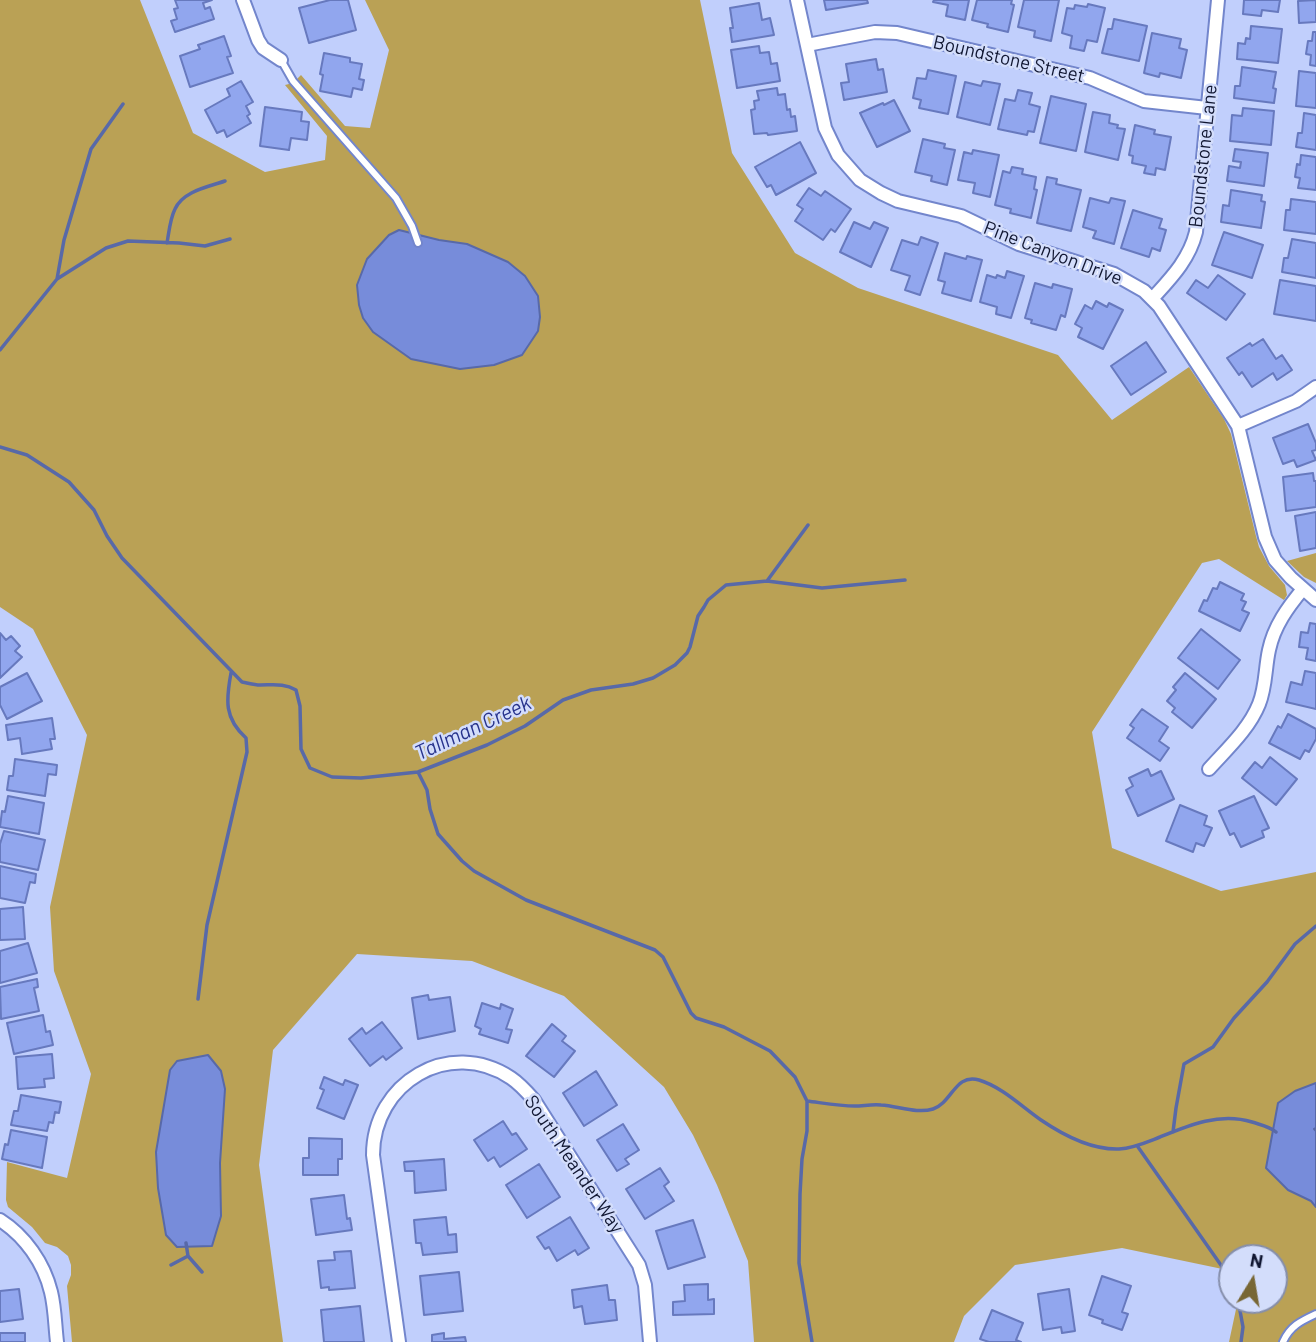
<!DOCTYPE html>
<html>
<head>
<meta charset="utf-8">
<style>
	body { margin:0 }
	#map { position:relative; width:1316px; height:1342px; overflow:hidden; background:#c1cffc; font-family:Barlow,sans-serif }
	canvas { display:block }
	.north { position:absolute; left:1218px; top:1244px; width:70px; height:70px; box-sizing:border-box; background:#d3ddfb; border:2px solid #858eab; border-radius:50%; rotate:11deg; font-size:19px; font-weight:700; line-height:28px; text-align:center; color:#111732 }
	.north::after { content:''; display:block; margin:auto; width:24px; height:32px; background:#786735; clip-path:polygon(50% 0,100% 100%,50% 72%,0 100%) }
</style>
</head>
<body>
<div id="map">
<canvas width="1316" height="1342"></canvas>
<div class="north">N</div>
</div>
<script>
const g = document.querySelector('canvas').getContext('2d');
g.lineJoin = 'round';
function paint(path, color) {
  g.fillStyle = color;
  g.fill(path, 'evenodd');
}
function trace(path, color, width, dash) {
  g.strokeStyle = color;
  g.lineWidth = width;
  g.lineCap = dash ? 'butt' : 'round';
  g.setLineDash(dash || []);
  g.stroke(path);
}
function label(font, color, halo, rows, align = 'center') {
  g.font = font + ' Barlow,sans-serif';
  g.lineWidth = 5;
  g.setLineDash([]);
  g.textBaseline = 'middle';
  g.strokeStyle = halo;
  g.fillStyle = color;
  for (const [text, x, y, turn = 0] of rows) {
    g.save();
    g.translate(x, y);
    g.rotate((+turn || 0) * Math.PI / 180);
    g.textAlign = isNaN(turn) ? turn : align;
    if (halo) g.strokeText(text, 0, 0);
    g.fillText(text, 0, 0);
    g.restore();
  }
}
const green = new Path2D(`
	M 0,0 L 140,0 L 193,133 L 265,172 L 325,160 L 327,136 L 285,85 L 293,83 L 301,75 L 345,126 L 370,128 L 389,50 L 365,0 L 700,0 L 732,153 L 795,253 L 858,288 L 1058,355 L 1112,420 L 1189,367 L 1224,419 L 1231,434 L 1256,536 L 1259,547 L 1269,566 L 1285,585 L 1287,595 L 1284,600 L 1219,559 L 1202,563 L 1092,732 L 1112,848 L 1221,891 L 1316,872 L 1316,1342 L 1229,1342 L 1238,1300 L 1274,1300 L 1274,1258 L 1232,1258 L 1232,1271 L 1122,1248 L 1015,1265 L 964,1316 L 954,1342 L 754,1342 L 748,1261 L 717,1185 L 693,1135 L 664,1087 L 564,996 L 472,961 L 357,954 L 273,1050 L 259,1165 L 283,1342 L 72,1342 L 67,1286 L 71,1275 L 71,1265 L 68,1256 L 57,1247 L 45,1243 L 32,1227 L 8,1207 L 6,1200 L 7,1162 L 67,1178 L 91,1074 L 54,971 L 50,907 L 87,735 L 33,629 L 0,607 Z
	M 1316,553 L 1316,583 L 1304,577 L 1287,561 Z`);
const water = new Path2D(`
	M 399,230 L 439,240 L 467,244 L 508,262 L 525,276 L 538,296 L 540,317 L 538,331 L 522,355 L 494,365 L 460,369 L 411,359 L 373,332 L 363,318 L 359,305 L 357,285 L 367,259 L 389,235 Z
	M 208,1055 L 221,1071 L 225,1089 L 220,1163 L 221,1216 L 212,1246 L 177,1247 L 166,1235 L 158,1188 L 156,1152 L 170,1070 L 177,1061 Z
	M 1316,1083 L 1316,1128 L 1314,1129 L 1316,1131 L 1316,1207 L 1311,1201 L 1288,1190 L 1266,1168 L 1278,1103 L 1295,1091 Z`);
const stream = new Path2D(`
	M 167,243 C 169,232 170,219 175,209 C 183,191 208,187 225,181
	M 57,279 L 64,240 L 91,149 L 123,104
	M 0,350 L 57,279 L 106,248 L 128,241 L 179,243 L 205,246 L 230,239
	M 0,447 L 27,455 L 69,482 L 94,510 L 107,536 L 122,558 L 242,682 C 248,683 254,685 260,685 C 274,685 284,683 296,690 L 300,706 L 301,749 L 310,768 L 332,777 L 361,778 L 418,772 L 487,745 L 525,726 L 563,700 L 591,690 L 633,684 L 653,678 L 675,665 L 687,653 L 690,647 L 698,616 L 704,607 L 708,600 L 726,585 L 767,581 L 822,588 L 905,580
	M 767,581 L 808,525
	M 418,772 L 427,790 L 430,809 L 438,834 L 462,861 L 474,871 L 526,900 L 655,950 L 663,957 L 691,1013 L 696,1018 L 724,1027 L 770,1051 L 795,1077 L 807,1101 C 823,1103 839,1106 855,1106 C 863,1106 872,1104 881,1105 C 898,1106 917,1114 933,1109 C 952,1103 955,1073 979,1080 C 1002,1087 1021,1106 1041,1120 C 1063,1135 1091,1150 1119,1149 C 1134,1148 1147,1142 1160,1137 C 1189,1125 1220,1112 1252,1122 C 1261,1125 1269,1126 1276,1132
	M 198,999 L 207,925 L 247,752 L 246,738 C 224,718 226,700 231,673
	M 807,1101 L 807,1131 L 802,1159 L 800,1194 L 799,1263 L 812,1342
	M 1173,1132 L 1176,1108 L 1184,1064 L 1213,1047 L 1234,1018 L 1267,982 L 1295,944 L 1316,926
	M 1138,1147 L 1230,1278 L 1232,1283
	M 188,1256 L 202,1272
	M 171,1265 L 188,1256 L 186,1243
	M 1238,1300 L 1243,1327 L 1241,1342`);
const building = new Path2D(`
	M 175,0 L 212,0 L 203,3 L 205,9 L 210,7 L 214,19 L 175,32 L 171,21 L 177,19 L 174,9 L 178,8 Z
	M 330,0 L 348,0 L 356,30 L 309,43 L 299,8 Z
	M 824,0 L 867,0 L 868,3 L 826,10 Z
	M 934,0 L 969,0 L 965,20 L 946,16 L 948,5 L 933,2 Z
	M 977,0 L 1012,0 L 1011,4 L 1014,5 L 1008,32 L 987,27 L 988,24 L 972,20 Z
	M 1024,0 L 1059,0 L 1051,41 L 1034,37 L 1035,31 L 1018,27 Z
	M 1244,0 L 1280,0 L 1278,12 L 1262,10 L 1261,16 L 1243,14 Z
	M 1316,0 L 1316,22 L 1299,23 L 1298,1 Z
	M 759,3 L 762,20 L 770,18 L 774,35 L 732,42 L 730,28 L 733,28 L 730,8 Z
	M 1088,4 L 1105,8 L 1097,42 L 1087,40 L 1084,51 L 1070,48 L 1072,36 L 1062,33 L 1067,8 L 1074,9 L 1075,5 L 1087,7 Z
	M 1114,19 L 1147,26 L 1139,61 L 1102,53 L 1108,29 L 1112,29 Z
	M 1251,26 L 1282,29 L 1278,63 L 1237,59 L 1238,43 L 1245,44 L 1246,38 L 1250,39 Z
	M 1313,32 L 1316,32 L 1316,66 L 1310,65 L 1311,55 L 1306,54 L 1308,41 L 1312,41 Z
	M 1152,33 L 1181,39 L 1179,48 L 1187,50 L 1181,78 L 1160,73 L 1159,77 L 1144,73 Z
	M 224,36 L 231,56 L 227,57 L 233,73 L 190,87 L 180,56 L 200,49 L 198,45 Z
	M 759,46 L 760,53 L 769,52 L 771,64 L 777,63 L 780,81 L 737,88 L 731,50 Z
	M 324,53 L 350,58 L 350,62 L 362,64 L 359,79 L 364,80 L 362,90 L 353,88 L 351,97 L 320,91 L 323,75 L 320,74 Z
	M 876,59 L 878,70 L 883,69 L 887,92 L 844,100 L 841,83 L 849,82 L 846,64 Z
	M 1242,67 L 1276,72 L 1273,88 L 1276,89 L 1274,103 L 1234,98 L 1235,86 L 1240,86 Z
	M 928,70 L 956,76 L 948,114 L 919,108 L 921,100 L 913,98 L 917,78 L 926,79 Z
	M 1299,71 L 1316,73 L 1316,108 L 1296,106 Z
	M 241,81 L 253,102 L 246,106 L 250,114 L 247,116 L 251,123 L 227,137 L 224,130 L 217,133 L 205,110 L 230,96 L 227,89 Z
	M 983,81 L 1000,84 L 990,125 L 957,117 L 965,82 L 981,86 Z
	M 777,88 L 778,95 L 785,94 L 787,110 L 790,109 L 791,117 L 795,116 L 797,131 L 768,135 L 767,133 L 754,134 L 751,110 L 755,109 L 754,101 L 759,100 L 757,91 Z
	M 1018,90 L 1032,93 L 1029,104 L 1040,107 L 1034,132 L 1028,131 L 1027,135 L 998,129 L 1005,99 L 1015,101 Z
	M 1051,96 L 1086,104 L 1076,151 L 1040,143 Z
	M 894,100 L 910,131 L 877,147 L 860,113 L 883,103 L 884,105 Z
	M 265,107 L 302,112 L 301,121 L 309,122 L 307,140 L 291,138 L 289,150 L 260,146 Z
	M 1243,108 L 1274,111 L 1271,145 L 1230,141 L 1232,115 L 1242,116 Z
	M 1093,112 L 1110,115 L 1109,123 L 1118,125 L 1117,128 L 1125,129 L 1118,160 L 1085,152 Z
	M 1304,113 L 1316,115 L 1316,150 L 1296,147 L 1298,133 L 1302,133 Z
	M 1135,125 L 1155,130 L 1154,134 L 1171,137 L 1165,170 L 1156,168 L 1155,175 L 1144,173 L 1146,166 L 1132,163 L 1133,156 L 1129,155 Z
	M 923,139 L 945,144 L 944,148 L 955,150 L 947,185 L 931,181 L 932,176 L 915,172 Z
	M 800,142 L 816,173 L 776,195 L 771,185 L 767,187 L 755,167 Z
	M 1235,149 L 1268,153 L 1264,186 L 1227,181 L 1229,166 L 1240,168 L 1241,162 L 1233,161 Z
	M 973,150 L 999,155 L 990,197 L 973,193 L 975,183 L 958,180 L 964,152 L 972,154 Z
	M 1301,155 L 1316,157 L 1316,190 L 1298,188 L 1300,178 L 1295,177 L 1297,164 L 1300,165 Z
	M 1012,167 L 1023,169 L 1022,174 L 1036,177 L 1034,189 L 1037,190 L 1031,218 L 1010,213 L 1011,209 L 995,205 L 1003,171 L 1010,173 Z
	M 1047,177 L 1057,179 L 1056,184 L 1081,190 L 1071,231 L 1037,223 Z
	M 809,188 L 821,196 L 825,191 L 851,209 L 835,232 L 831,229 L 823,240 L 795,221 L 803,209 L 797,205 Z
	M 1231,190 L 1262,195 L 1261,201 L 1265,202 L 1261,228 L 1221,222 L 1223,205 L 1229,206 Z
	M 1090,198 L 1109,203 L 1111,198 L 1125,201 L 1114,244 L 1093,238 L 1096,231 L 1083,227 Z
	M 1291,199 L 1316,202 L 1316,234 L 1284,230 L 1286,210 L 1290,210 Z
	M 1133,210 L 1162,219 L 1159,228 L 1166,230 L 1160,251 L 1152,248 L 1149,257 L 1121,248 Z
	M 854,222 L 870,229 L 874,222 L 888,228 L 871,267 L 840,252 Z
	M 1224,232 L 1263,245 L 1252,278 L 1212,265 Z
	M 921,237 L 938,243 L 920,295 L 905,290 L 910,276 L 891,270 L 902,240 L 918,245 Z
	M 1292,239 L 1316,243 L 1316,278 L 1282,272 L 1284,258 L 1288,258 Z
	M 945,253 L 966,259 L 967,256 L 982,260 L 971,301 L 942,293 L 945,282 L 938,280 Z
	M 1007,271 L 1024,276 L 1011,318 L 996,314 L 997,307 L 980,302 L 987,275 L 996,278 L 997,275 L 1005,278 Z
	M 1218,275 L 1245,294 L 1226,320 L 1187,293 L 1196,280 L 1208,288 Z
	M 1280,280 L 1316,286 L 1316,321 L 1274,314 Z
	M 1035,283 L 1052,288 L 1053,284 L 1072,289 L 1065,317 L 1061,315 L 1056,330 L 1031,323 L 1032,320 L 1025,318 Z
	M 1096,301 L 1107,307 L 1109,303 L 1123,310 L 1103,349 L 1078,337 L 1082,328 L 1075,324 L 1085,305 L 1092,309 Z
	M 1263,339 L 1276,359 L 1282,355 L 1292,370 L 1277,380 L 1273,373 L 1252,387 L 1242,372 L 1239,375 L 1227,358 L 1250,343 L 1252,346 Z
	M 1146,342 L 1166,372 L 1131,395 L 1111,366 Z
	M 1308,424 L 1316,443 L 1316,450 L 1312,451 L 1316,460 L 1297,467 L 1294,460 L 1283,464 L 1273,438 Z
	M 1313,473 L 1314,481 L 1316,481 L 1316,507 L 1286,511 L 1283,477 Z
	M 1316,512 L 1316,548 L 1300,551 L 1295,516 Z
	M 1220,582 L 1244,594 L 1241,600 L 1246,602 L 1242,610 L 1249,613 L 1240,631 L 1199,611 L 1204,600 L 1207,601 L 1213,588 L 1217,589 Z
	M 1310,623 L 1316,624 L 1316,661 L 1306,659 L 1308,648 L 1299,647 L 1301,632 L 1308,633 Z
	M 1201,629 L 1240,660 L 1218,689 L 1178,658 Z
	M 0,633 L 6,640 L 11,636 L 20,646 L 15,651 L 22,657 L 0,678 Z
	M 1305,671 L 1316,673 L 1316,709 L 1286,702 L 1291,682 L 1302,685 Z
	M 27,673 L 42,701 L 7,719 L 0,705 L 0,687 Z
	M 1185,673 L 1216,699 L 1192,728 L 1172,712 L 1175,708 L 1167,701 L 1176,690 L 1173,687 Z
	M 1142,709 L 1168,727 L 1159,741 L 1169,748 L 1160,761 L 1127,738 L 1134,728 L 1130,725 Z
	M 1288,714 L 1316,729 L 1316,739 L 1309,752 L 1305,750 L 1300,759 L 1269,743 L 1278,726 L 1281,728 Z
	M 52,718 L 55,739 L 50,739 L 52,749 L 22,754 L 20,738 L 8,740 L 6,725 Z
	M 1270,757 L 1297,779 L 1276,805 L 1242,778 L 1255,762 L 1262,768 Z
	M 15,759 L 57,765 L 56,775 L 48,774 L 45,796 L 7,790 L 9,776 L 13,776 Z
	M 1148,769 L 1151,776 L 1161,771 L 1174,799 L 1138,816 L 1126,790 L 1133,786 L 1129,778 Z
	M 8,796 L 44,803 L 39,834 L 0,827 L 2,811 L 5,812 Z
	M 1254,796 L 1269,828 L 1262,831 L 1264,837 L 1241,847 L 1234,833 L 1230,835 L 1219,811 Z
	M 1180,805 L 1207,816 L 1204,825 L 1212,828 L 1204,846 L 1196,843 L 1193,852 L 1166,841 Z
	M 4,831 L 45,840 L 38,870 L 0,862 L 0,844 Z
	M 0,866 L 36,874 L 35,883 L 30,882 L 25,903 L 0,898 Z
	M 23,907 L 25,939 L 0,940 L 0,909 Z
	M 28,943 L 37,973 L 0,983 L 0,951 Z
	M 37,979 L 38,987 L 34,988 L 39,1011 L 1,1019 L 0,987 Z
	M 428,995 L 429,1000 L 450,997 L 455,1031 L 418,1039 L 412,998 Z
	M 482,1003 L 500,1009 L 501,1004 L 513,1009 L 506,1029 L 512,1030 L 508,1043 L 479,1034 L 481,1029 L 475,1026 Z
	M 43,1015 L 46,1032 L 50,1031 L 53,1045 L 14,1054 L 7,1023 Z
	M 382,1022 L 402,1048 L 386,1060 L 383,1056 L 370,1066 L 349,1039 L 362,1028 L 366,1034 Z
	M 552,1024 L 566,1036 L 562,1041 L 575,1051 L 554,1077 L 526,1056 Z
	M 52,1054 L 54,1078 L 44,1079 L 45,1087 L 18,1089 L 16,1057 Z
	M 596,1071 L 617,1105 L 584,1126 L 563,1093 Z
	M 324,1077 L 343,1085 L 345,1080 L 358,1085 L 344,1119 L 317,1108 L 324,1090 L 320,1088 Z
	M 21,1095 L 61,1102 L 59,1113 L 55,1112 L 53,1123 L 49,1122 L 47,1131 L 11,1125 L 14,1111 L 18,1111 Z
	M 503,1121 L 512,1135 L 516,1133 L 527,1149 L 500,1167 L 494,1157 L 488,1161 L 474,1140 Z
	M 623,1124 L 639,1150 L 625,1159 L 629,1164 L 617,1171 L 597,1140 Z
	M 11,1130 L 47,1137 L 42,1168 L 2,1159 L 5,1144 L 8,1145 Z
	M 309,1138 L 342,1139 L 342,1159 L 338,1159 L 338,1175 L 303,1175 L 303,1158 L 309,1158 Z
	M 444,1159 L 446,1190 L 415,1193 L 414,1171 L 405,1171 L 404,1162 Z
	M 539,1164 L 560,1197 L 527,1218 L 506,1185 Z
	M 660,1168 L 669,1182 L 664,1186 L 674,1201 L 645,1219 L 626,1189 Z
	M 344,1195 L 347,1219 L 350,1218 L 352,1230 L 316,1235 L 311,1199 Z
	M 446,1217 L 448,1235 L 456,1234 L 457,1252 L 423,1255 L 421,1243 L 416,1243 L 414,1220 Z
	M 570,1217 L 589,1248 L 578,1255 L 575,1250 L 557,1261 L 549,1247 L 545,1249 L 537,1237 Z
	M 693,1220 L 705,1257 L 668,1269 L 656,1231 Z
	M 351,1251 L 355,1288 L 329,1290 L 329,1287 L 321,1288 L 318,1261 L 335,1260 L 334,1252 Z
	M 459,1272 L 463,1311 L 424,1315 L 420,1276 Z
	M 1102,1276 L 1131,1286 L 1122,1312 L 1128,1314 L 1122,1330 L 1102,1323 L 1103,1320 L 1089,1315 Z
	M 708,1284 L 708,1300 L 714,1299 L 714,1314 L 673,1315 L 673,1302 L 685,1301 L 684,1285 Z
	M 607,1285 L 609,1300 L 615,1300 L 617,1320 L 585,1324 L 582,1306 L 574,1308 L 572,1290 Z
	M 19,1289 L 23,1319 L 0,1322 L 0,1291 Z
	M 1069,1289 L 1075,1331 L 1062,1333 L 1061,1327 L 1043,1330 L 1038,1294 Z
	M 360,1306 L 364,1342 L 324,1342 L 321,1310 Z
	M 992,1310 L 1023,1323 L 1016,1340 L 1021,1342 L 989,1342 L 980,1339 Z
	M 0,1333 L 25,1333 L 25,1342 L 0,1342 Z
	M 444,1333 L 444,1339 L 465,1337 L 466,1342 L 432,1342 L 432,1335 Z`);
const service = new Path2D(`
	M 281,60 L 293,81 L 396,198 L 412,226 L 418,243
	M 1283,1342 C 1290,1326 1301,1321 1316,1314`);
const minor = new Path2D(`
	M 243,0 L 258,40 L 263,48 L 281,60
	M 797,0 L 825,128 L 838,155 L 860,180 L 881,193 L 898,201 L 961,216 L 1019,244 L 1114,274 L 1144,291 L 1159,306 L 1238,426 L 1265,537 L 1275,560 L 1291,578 L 1316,600
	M 807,45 L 875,32 L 897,33 L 1090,78 L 1144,101 L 1207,108
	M 1152,299 C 1171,278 1189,260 1196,232 L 1218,0
	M 1238,426 L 1296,401 L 1316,387
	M 1209,769 C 1227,749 1249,729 1259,704 C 1266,687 1265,668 1269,650 C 1274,626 1288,607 1303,589
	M 0,1220 C 25,1236 44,1263 51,1292 C 55,1308 55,1325 57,1342
	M 399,1342 L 373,1155 C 373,1083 449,1037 511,1078 C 520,1084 527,1092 534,1100 L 639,1265 L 645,1285 L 650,1342`);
const streetNames = [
	["Boundstone Street",1009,59,13],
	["Boundstone Lane",1203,156,-84],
	["Pine Canyon Drive",1053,253,21],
	["South Meander Way",574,1164,56]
];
const waterNames = [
	["Tallman Creek",473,728,-25]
];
paint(green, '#baa155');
paint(water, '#778cda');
trace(water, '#5869a8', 2);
trace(stream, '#5869a8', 3.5);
paint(building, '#91a6ee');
trace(building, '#6779be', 2);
trace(service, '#7386cc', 10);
trace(minor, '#7386cc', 16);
trace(service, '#fff', 6);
trace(minor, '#fff', 12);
label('19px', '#111732', '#d3ddfb', streetNames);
label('italic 21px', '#27338c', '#d3ddfb', waterNames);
</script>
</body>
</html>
